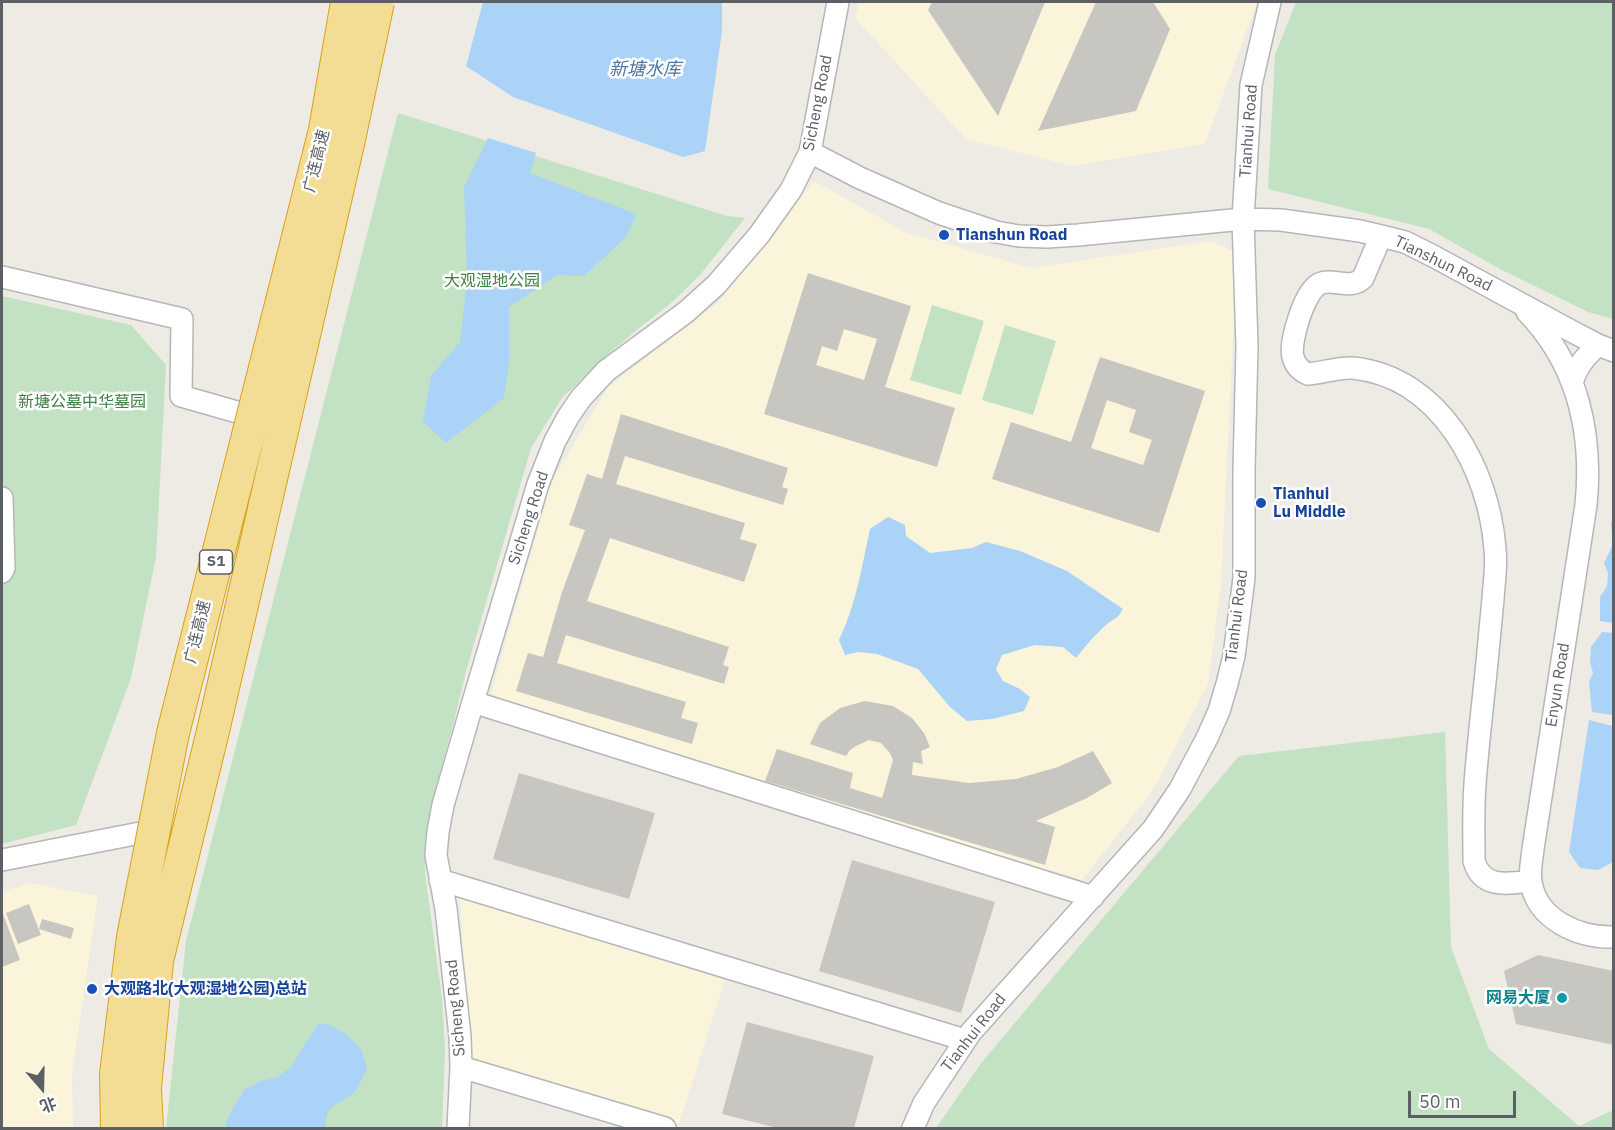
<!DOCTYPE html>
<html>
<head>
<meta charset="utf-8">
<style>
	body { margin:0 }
	#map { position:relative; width:1615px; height:1130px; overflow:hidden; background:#edebe4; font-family:"IBM Plex Sans","Noto Sans SC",sans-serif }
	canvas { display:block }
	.frame { position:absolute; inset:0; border:3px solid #5c5f63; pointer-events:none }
	.north { position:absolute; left:12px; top:1058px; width:60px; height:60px; -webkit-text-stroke:4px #fff; paint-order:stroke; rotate:160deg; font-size:16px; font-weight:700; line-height:24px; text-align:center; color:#5c5f63 }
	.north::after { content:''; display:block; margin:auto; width:21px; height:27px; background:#5c5f63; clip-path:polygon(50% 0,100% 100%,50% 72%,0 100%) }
	.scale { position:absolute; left:1408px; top:1091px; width:108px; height:27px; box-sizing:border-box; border:3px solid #5c5f63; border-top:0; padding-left:8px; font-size:18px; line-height:21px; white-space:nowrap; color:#5c5f63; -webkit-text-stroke:4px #fff; paint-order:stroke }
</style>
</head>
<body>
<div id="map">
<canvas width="1615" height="1130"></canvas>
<div class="frame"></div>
<div class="north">北</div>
<div class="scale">50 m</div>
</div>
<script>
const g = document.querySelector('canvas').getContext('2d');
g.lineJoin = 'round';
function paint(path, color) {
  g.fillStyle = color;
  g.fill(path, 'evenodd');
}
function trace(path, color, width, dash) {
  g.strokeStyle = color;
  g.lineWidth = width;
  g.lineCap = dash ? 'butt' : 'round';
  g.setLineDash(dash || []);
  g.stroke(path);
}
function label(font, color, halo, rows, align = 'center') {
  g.font = font + ' "IBM Plex Sans","Noto Sans SC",sans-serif';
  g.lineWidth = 5;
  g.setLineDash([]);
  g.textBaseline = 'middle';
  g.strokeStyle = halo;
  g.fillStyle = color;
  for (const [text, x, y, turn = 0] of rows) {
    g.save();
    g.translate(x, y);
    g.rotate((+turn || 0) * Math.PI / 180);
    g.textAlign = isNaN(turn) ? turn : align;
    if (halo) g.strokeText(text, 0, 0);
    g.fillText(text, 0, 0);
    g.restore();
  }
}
const commercial = new Path2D(`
	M 860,2 L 1257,2 L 1205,144 L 1072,166 L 966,139 L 855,18 Z
	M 814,181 L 905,232 L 1031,268 L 1211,241 L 1237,253 L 1221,585 L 1208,684 L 1153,790 L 1082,880 L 489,701 L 551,482 L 609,386 L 719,302 Z
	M 30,883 L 98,896 L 72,1074 L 73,1128 L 2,1128 L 2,892 Z
	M 460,897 L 725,980 L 679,1124 L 468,1058 Z`);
const green = new Path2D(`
	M 1296,2 L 1613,2 L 1613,319 L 1588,312 L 1500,269 L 1429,229 L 1268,189 L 1275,55 Z
	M 398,113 L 727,216 L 745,218 L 700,275 L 670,304 L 639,328 L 606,356 L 562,398 L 531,448 L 467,668 L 451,733 L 430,809 L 425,873 L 442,999 L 445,1051 L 442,1128 L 166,1128 L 186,941 Z
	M 2,296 L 131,325 L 166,365 L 156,557 L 131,678 L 76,825 L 2,844 Z
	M 932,305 L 984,321 L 961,395 L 910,380 Z
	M 1005,325 L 1056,341 L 1033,415 L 982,400 Z
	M 1445,732 L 1451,947 L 1489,1049 L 1579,1126 L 1613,1110 L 1613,1128 L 936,1128 L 982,1062 L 1239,756 Z`);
const water = new Path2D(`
	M 483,2 L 722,2 L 722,31 L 705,151 L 683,157 L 513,97 L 466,66 Z
	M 488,138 L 536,153 L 530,173 L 636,214 L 627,236 L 584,276 L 557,275 L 509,307 L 509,363 L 504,398 L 446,443 L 423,421 L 431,376 L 460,342 L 467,279 L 464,187 Z
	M 888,517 L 905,525 L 906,536 L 930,553 L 972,548 L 986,542 L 1020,551 L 1067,571 L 1123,609 C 1116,621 1115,617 1106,625 C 1095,635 1085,646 1076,658 L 1063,647 L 1035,645 L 1002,655 L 996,669 L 1003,681 L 1020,689 L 1030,697 L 1024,711 L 992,719 L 967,721 L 950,707 L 918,669 L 877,654 L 858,652 L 845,655 L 839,640 C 856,605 862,566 870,529 Z
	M 1613,519 L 1613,623 L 1600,621 L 1600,597 L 1607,586 L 1608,573 L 1604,563 L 1613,544 L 1611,523 Z
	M 1602,632 L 1613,633 L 1613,715 L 1592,712 L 1589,682 L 1593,673 L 1590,662 L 1591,647 Z
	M 1589,720 L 1613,726 L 1613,862 L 1598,870 L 1580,868 L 1569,852 Z
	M 318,1024 L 328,1024 L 346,1034 L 361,1049 L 367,1068 C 363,1076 359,1088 353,1093 C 337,1107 325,1102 326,1128 L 227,1128 L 225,1124 L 236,1103 L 245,1089 L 261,1081 L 278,1077 L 291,1067 Z`);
const building = new Path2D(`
	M 932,2 L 1045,2 L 998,116 L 928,10 Z
	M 1096,2 L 1153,2 L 1170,29 L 1136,111 L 1038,131 Z
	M 808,273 L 911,306 L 885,387 L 955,408 L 937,467 L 764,414 ZM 844,329 L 877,339 L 864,380 L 816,365 L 822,346 L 837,351 Z
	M 1100,357 L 1205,391 L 1159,533 L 992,479 L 1011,422 L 1071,442 ZM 1107,400 L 1136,410 L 1129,432 L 1152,440 L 1143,465 L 1091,448 Z
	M 621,414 L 788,468 L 782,487 L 788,489 L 783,505 L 625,456 L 616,484 L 745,523 L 740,539 L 757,544 L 744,582 L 610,538 L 587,601 L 729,647 L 723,665 L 729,667 L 724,684 L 566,635 L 557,663 L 686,702 L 681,718 L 698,723 L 692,744 L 516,691 L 528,653 L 543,657 L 562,592 L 585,530 L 569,525 L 587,474 L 602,479 Z
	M 865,701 L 893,706 L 912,718 L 924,733 L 930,747 L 921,751 L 923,764 L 913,762 L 912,775 L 969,783 L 1016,779 L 1058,767 L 1093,751 L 1112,783 L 1087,798 L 1036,821 L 1055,827 L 1045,865 L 765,781 L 777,749 L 853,773 L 850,788 L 882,798 L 893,760 L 890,753 L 881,743 L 869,740 L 856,746 L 850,750 L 846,756 L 810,744 L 820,723 L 840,708 Z
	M 519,773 L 655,813 L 629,899 L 493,859 Z
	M 852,860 L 995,902 L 961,1013 L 819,971 Z
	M 29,904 L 41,935 L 18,944 L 6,913 Z
	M 2,911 L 20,960 L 2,967 Z
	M 42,919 L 74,928 L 71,939 L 39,929 Z
	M 1538,955 L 1614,971 L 1614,1045 L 1516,1024 L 1504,971 Z
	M 747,1022 L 874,1056 L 854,1128 L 777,1128 L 722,1114 Z`);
const minor = new Path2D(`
	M 810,152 L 860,178 L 939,213 L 996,232 L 1019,236 L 1047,237 L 1078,235 L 1243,219 L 1281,220 L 1360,231 L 1381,236 L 1405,242 L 1433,256 L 1573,332 L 1598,345 L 1614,351
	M 1381,236 L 1363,278 C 1350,291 1333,277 1319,284 C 1304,292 1289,343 1293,357 C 1295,365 1301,371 1308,374 C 1322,373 1338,367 1353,368 C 1440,377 1489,469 1495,549 C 1497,566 1494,582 1493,599 C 1491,620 1489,641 1487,662 C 1483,703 1478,743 1475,784 C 1473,810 1474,836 1474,861 C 1482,889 1508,884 1531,881
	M 2,277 L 182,319 L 181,396 L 244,414
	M 1527,312 C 1578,365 1593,434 1586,505 L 1533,849 C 1532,860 1529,871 1531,882 C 1537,920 1579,938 1614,937
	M 1572,382 C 1577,366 1586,356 1598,345
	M 2,498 L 4,568 L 2,572
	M 473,702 L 1093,897
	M 2,860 L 140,833
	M 440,880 L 965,1040
	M 461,1067 L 665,1128
	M 458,1128 L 461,1067 L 460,1036 L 446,909 L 436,855 L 438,832 L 443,805 L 473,702 L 538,484 L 555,441 L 568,417 L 581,398 L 606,371 L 686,312 L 716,285 L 759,235 L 791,190 L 810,152 L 838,2
	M 913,1128 L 924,1103 L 971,1032 L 1153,829 L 1180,789 L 1207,738 L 1219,711 L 1227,684 L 1234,656 L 1244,578 L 1244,469 L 1247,346 L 1243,219 L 1251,85 L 1270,2`);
const highwayBridge = new Path2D(`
	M 117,1128 L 116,1074 L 133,937 L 173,733 L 325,130 L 347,2
	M 147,1128 L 145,1088 L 157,961 L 213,731 L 348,144 L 378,2`);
const markers = [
	[944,235,6,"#1a4fb4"],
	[1261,503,6,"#1a4fb4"],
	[92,989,6,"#1a4fb4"],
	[1562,998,6,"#0f9aa8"]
];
const shields = [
	[216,562,33]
];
const shieldNames = [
	["S1",216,562]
];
const streetNames = [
	["Sicheng Road",818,103,-79],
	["Tianhui Road",1249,131,-86],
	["广连高速",317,161,-76],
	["Tianshun Road",1443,264,26],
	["Sicheng Road",529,518,-72],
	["Tianhui Road",1237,616,-83],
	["广连高速",198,632,-76],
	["Enyun Road",1558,685,-81],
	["Sicheng Road",456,1008,-95],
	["Tianhui Road",974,1033,-52]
];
const transitNames = [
	["Tianshun Road",956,235],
	["Tianhui",1273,494],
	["Lu Middle",1273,512],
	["大观路北(大观湿地公园)总站",104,989]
];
const parkNames = [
	["大观湿地公园",492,281],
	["新塘公墓中华墓园",82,402]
];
const cultureNames = [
	["网易大厦",1550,998]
];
const waterNames = [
	["新塘水库",645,70]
];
paint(commercial, '#faf4db');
paint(green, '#c2e2c3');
paint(water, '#aad3f7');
paint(building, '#c8c6c0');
trace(minor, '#b4b6b9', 24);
trace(minor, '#fff', 21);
trace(highwayBridge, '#dba115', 34, []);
trace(highwayBridge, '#f3dd95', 32);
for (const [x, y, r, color] of markers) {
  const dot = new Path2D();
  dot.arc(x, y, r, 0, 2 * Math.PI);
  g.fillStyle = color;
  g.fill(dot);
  trace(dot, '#fff', 2);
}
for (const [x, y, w] of shields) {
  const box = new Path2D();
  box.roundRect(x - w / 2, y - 12, w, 24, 4.5);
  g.fillStyle = '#fff';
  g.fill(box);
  trace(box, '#5c5f63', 1.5);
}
label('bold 15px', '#5c5f63', null, shieldNames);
label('16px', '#5c5f63', '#fff', streetNames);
label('bold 16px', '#164399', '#fff', transitNames, 'left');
label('16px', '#3d8041', '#fff', parkNames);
label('bold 16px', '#0d838f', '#fff', cultureNames, 'right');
label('italic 18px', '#4975a7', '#fff', waterNames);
</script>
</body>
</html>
